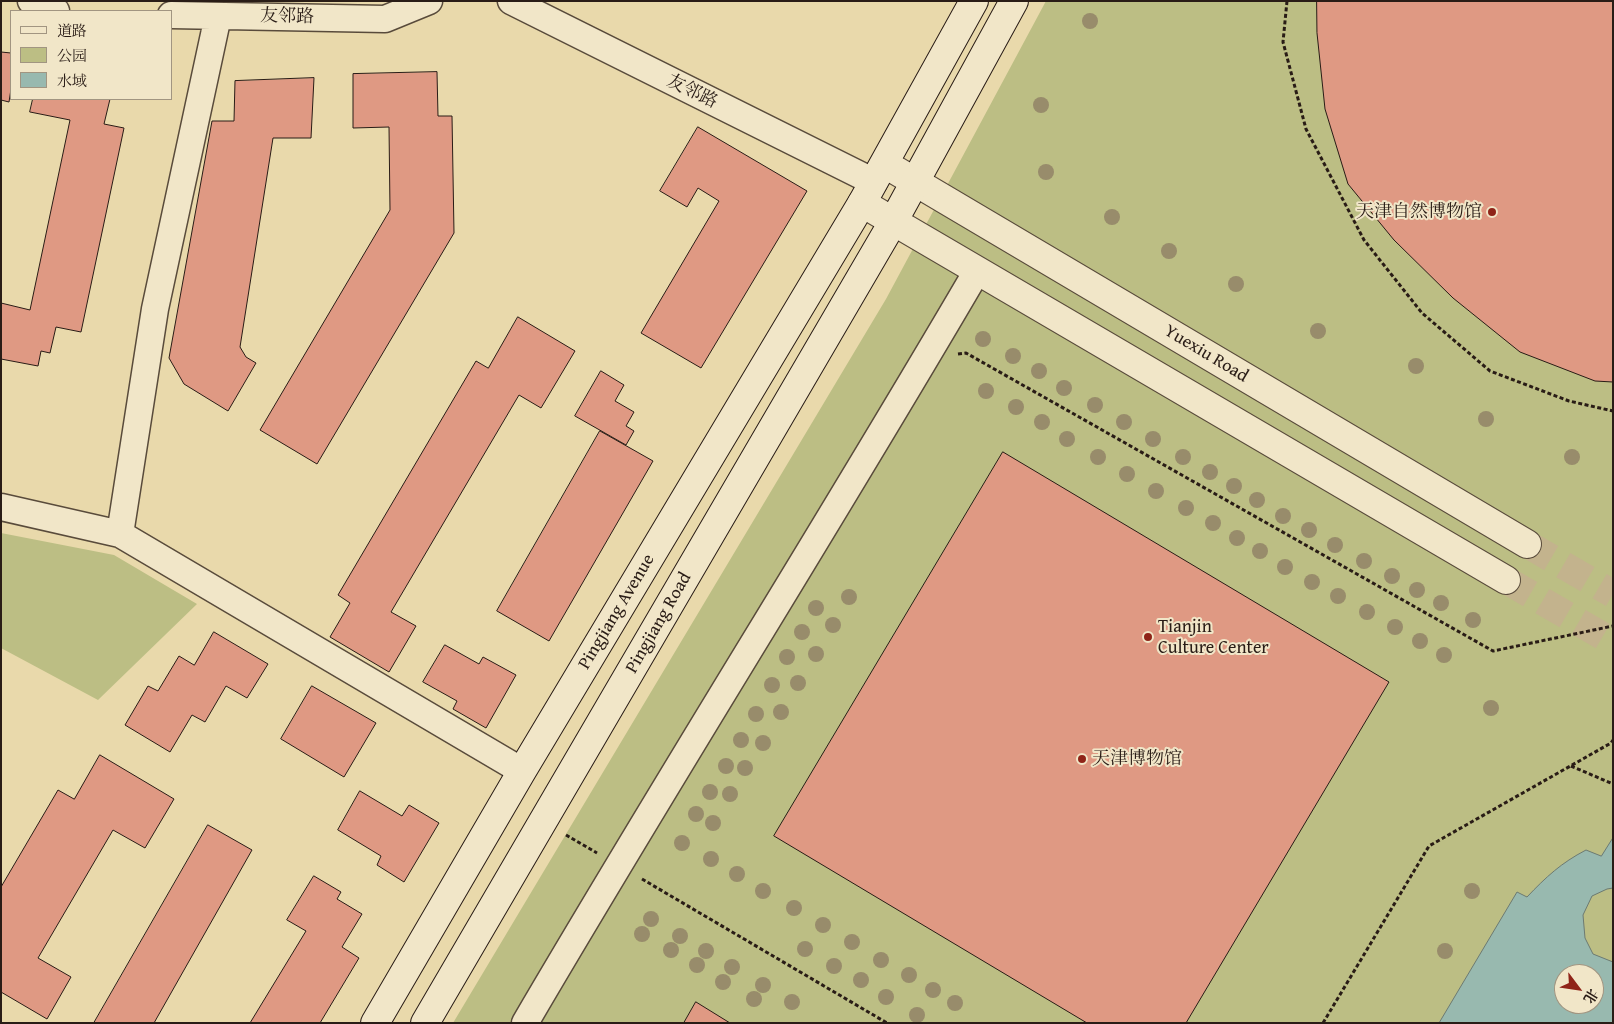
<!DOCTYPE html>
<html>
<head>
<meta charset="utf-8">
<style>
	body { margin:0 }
	#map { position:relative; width:1614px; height:1024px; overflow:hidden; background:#e9d9ab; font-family:"Gentium Book Plus","Noto Serif SC",serif }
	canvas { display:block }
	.frame { position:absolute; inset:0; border:2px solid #291c16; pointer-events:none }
	.legend { position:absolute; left:10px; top:10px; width:162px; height:90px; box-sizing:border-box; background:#f1e6c8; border:1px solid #a19581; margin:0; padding:6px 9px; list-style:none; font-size:15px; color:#291c16 }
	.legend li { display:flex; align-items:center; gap:10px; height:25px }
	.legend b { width:25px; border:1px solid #a19581 }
	.north { position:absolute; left:1554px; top:964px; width:50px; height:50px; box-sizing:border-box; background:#f1e6c8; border:1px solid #a19581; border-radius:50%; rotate:121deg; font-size:14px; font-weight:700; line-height:20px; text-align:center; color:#291c16 }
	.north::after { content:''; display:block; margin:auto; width:18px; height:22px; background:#8f2418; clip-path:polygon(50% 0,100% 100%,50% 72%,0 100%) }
</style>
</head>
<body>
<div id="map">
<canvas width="1614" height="1024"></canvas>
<div class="frame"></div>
<ul class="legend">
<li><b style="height:6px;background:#f1e6c8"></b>道路</li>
<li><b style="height:14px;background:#bcbe84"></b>公园</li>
<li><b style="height:14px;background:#98b9af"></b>水域</li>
</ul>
<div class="north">北</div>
</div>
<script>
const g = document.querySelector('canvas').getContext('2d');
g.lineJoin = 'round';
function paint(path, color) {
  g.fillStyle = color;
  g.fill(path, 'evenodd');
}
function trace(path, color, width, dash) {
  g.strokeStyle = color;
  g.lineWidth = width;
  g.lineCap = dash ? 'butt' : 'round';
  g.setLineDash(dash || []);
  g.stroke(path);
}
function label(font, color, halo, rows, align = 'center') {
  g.font = font + ' "Gentium Book Plus","Noto Serif SC",serif';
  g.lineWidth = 4;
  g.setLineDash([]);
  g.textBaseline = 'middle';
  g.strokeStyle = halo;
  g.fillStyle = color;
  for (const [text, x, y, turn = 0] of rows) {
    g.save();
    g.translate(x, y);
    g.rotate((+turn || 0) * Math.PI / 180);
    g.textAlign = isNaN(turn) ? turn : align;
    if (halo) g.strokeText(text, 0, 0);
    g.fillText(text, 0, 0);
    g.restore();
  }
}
const green = new Path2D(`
	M 1046,1 L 1613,1 L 1613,1023 L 453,1023 L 886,299 ZM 1564,974 L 1594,974 L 1594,1004 L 1564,1004 Z
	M 1,533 L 114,555 L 197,604 L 98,700 L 1,648 Z`);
const water = new Path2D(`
	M 1613,838 L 1613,888 L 1607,889 L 1592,896 L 1583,915 L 1585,938 L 1593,954 L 1613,962 L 1613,1023 L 1439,1023 L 1517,892 L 1527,897 C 1546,877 1561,863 1586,850 L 1601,856 ZM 1564,974 L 1594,974 L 1594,1004 L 1564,1004 Z`);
const building = new Path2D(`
	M 1317,1 L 1613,1 L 1613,382 L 1595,381 L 1520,352 L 1453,298 L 1394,240 L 1348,184 L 1325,109 L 1317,33 Z
	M 1,52 L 11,53 L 11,89 L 9,102 L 1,100 Z
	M 437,72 L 438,116 L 452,116 L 454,233 L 317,464 L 260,430 L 390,210 L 389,127 L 353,128 L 353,74 Z
	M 314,78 L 311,138 L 273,138 L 240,347 L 246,357 L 256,363 L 228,411 L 184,384 L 169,358 L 212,121 L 234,121 L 235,81 Z
	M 33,99 L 110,99 L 104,124 L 124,128 L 81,332 L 56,327 L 50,353 L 41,351 L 38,366 L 1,359 L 1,303 L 30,310 L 70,120 L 30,112 Z
	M 698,127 L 807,191 L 701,368 L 641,333 L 719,201 L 698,188 L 687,207 L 660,191 Z
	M 518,317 L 575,351 L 541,408 L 519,395 L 391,612 L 416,626 L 389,672 L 330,637 L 350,603 L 338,595 L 476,361 L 488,368 Z
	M 601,371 L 624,385 L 615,401 L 634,412 L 626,426 L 634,431 L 626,445 L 575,416 Z
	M 600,431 L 653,461 L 549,641 L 497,611 Z
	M 1003,452 L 1389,682 L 1186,1023 L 1087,1023 L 774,836 Z
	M 214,632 L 268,664 L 247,698 L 226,686 L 205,722 L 192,715 L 170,752 L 125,725 L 148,686 L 158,691 L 179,656 L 194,665 Z
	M 445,645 L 479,664 L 483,657 L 516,675 L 486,728 L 453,709 L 457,701 L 423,682 Z
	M 312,686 L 376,723 L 344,777 L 281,739 Z
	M 100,755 L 174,799 L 145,848 L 113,830 L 38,958 L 71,977 L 47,1019 L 1,992 L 1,887 L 58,790 L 74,799 Z
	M 360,791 L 402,816 L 409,805 L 439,823 L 404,882 L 377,865 L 381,856 L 338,830 Z
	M 208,825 L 252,850 L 154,1023 L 94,1023 Z
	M 314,876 L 341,892 L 337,899 L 362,914 L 342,947 L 359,958 L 320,1023 L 250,1023 L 306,931 L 287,920 Z
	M 696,1002 L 730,1023 L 684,1023 Z`);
const tertiaryTunnel = new Path2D(`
	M 1527,544 L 1613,594
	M 1506,580 L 1613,642`);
const path = new Path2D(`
	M 1287,1 L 1283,42 L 1306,129 L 1364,240 L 1422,313 L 1490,371 L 1569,401 L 1613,411
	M 958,354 L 966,353 L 1493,651 L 1613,626
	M 1571,766 L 1613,784
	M 566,835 L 597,853
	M 642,879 L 887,1023
	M 1323,1023 L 1429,846 L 1611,743 L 1613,740`);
const minor = new Path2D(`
	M 31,1 L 56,11
	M 511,1 L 874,182
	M 171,15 L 385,19 L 429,1
	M 1,507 L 120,534 L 522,771
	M 120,534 L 155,309 L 218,16
	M 525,1023 C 673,770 830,523 977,271`);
const tertiary = new Path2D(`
	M 885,164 L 1527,544
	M 862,203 L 1506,580`);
const secondary = new Path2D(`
	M 375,1023 L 522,771 L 862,203 L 974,1
	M 425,1023 L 893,222 L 1014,1`);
const trees = [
	[1090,21],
	[1041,105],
	[1046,172],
	[1112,217],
	[1169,251],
	[1236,284],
	[1318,331],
	[983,339],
	[1013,356],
	[1416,366],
	[1039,371],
	[1064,388],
	[986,391],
	[1095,405],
	[1016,407],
	[1486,419],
	[1042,422],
	[1124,422],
	[1067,439],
	[1153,439],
	[1098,457],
	[1183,457],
	[1572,457],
	[1210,472],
	[1127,474],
	[1234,486],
	[1156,491],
	[1257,500],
	[1186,508],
	[1283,516],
	[1213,523],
	[1309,530],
	[1237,538],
	[1335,545],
	[1260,551],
	[1364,561],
	[1285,567],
	[1392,576],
	[1312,582],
	[1417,590],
	[1338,596],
	[849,597],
	[1441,603],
	[816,608],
	[1367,612],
	[1473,620],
	[833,625],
	[1395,627],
	[802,632],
	[1420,641],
	[816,654],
	[1444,655],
	[787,657],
	[798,683],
	[772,685],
	[1491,708],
	[781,712],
	[756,714],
	[741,740],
	[763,743],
	[726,766],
	[745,768],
	[710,792],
	[730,794],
	[696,814],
	[713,823],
	[682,843],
	[711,859],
	[737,874],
	[763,891],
	[1472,891],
	[794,908],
	[651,919],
	[823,925],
	[642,934],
	[680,936],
	[852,942],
	[805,949],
	[671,950],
	[706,951],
	[1445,951],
	[881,960],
	[697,965],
	[834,966],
	[732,967],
	[909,975],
	[861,980],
	[723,982],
	[763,985],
	[933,990],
	[886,997],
	[754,999],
	[792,1002],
	[955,1003],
	[917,1015]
];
const markers = [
	[1492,212,5,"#8f2418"],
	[1148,637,5,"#8f2418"],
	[1082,759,5,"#8f2418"]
];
const streetNames = [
	["友邻路",287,17,1],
	["友邻路",692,92,26],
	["Yuexiu Road",1206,354,31],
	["Pingjiang Avenue",617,612,-59],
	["Pingjiang Road",659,623,-60]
];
const poiNames = [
	["天津自然博物馆",1482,212,"right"],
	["Tianjin",1158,627],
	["Culture Center",1158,648],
	["天津博物馆",1092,759]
];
paint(green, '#bcbe84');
paint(water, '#98b9af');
trace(water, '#6c7a72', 1);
paint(building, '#df9983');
trace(building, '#291c16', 1);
trace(tertiaryTunnel, '#c3b38d', 28, [28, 14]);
trace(minor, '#594b3b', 29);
trace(tertiary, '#594b3b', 30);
trace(secondary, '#291c16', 30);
trace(path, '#291c16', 3, [4, 2.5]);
trace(minor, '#f1e6c8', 26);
trace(tertiary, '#f1e6c8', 28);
trace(secondary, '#f1e6c8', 28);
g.fillStyle = '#988c6b';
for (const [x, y] of trees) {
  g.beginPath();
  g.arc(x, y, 8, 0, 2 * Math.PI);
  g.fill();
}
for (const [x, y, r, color] of markers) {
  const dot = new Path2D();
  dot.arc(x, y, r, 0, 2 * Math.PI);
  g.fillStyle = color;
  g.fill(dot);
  trace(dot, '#f1e6c8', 2);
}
label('18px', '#291c16', '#f1e6c8', streetNames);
label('18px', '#291c16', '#f1e6c8', poiNames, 'left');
</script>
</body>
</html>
